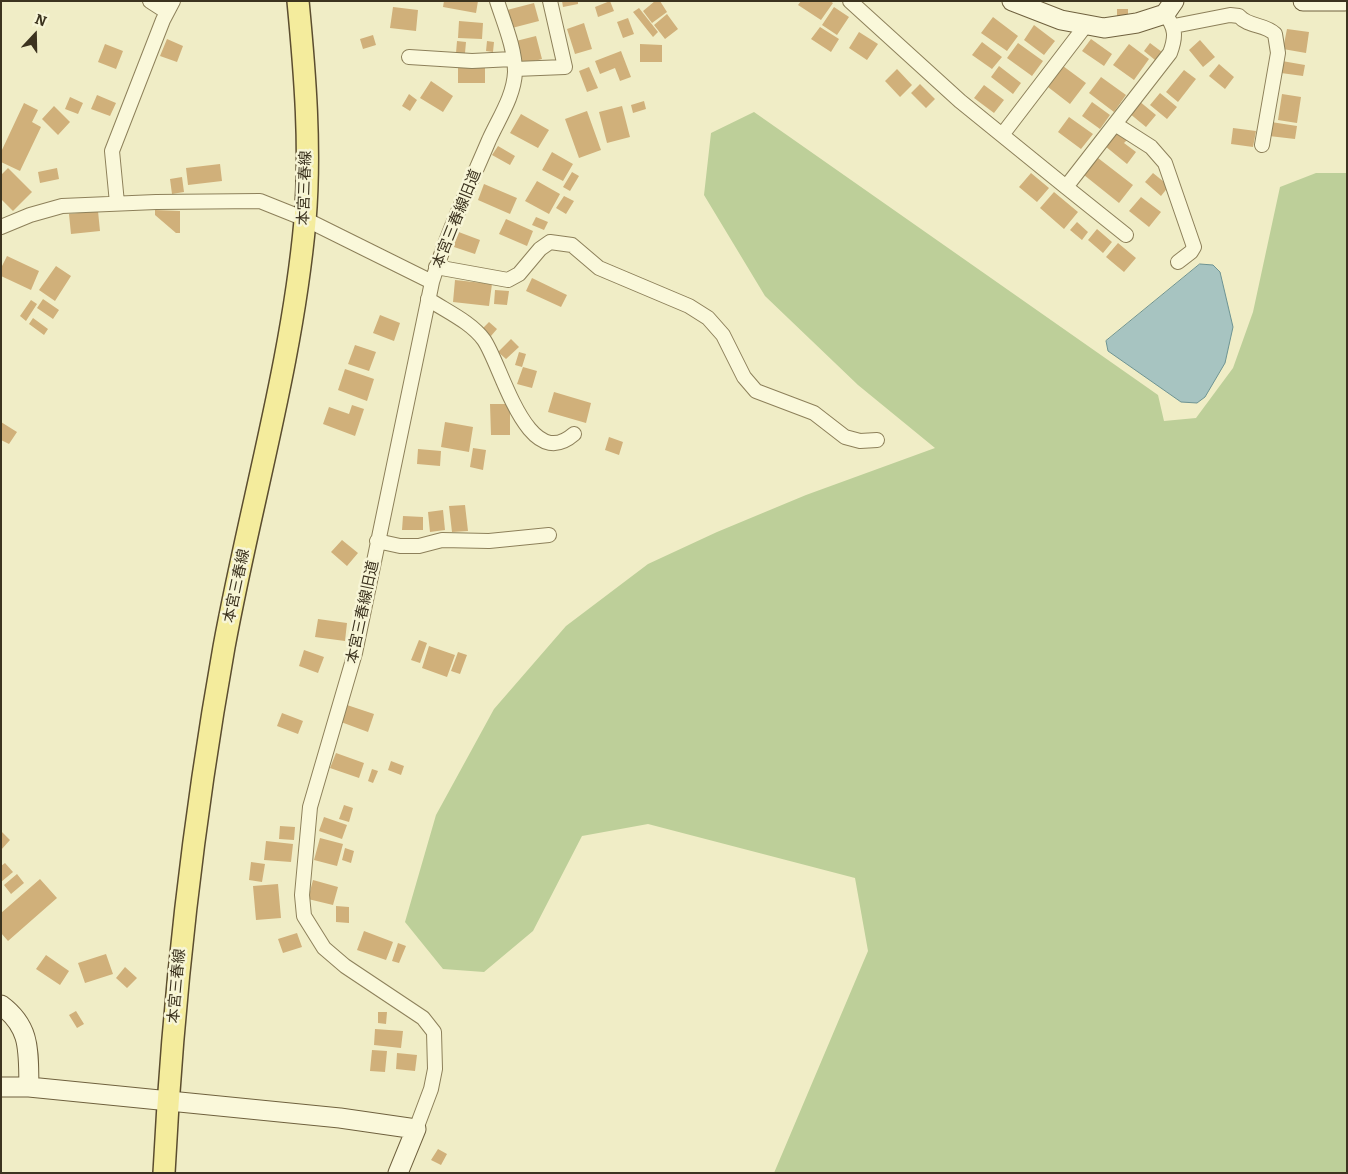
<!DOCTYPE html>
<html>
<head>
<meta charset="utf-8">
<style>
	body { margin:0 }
	#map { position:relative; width:1348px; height:1174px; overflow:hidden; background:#f0edc6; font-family:Bitter,serif }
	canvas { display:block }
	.frame { position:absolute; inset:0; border:2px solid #3c331f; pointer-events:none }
	.north { position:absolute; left:10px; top:10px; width:50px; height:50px; -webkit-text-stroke:4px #f7f5d6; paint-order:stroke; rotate:21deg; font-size:14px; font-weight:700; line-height:20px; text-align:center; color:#3c331f }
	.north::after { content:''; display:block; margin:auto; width:18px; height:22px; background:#3c331f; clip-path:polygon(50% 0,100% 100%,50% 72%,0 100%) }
</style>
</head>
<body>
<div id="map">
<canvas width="1348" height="1174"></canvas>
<div class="frame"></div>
<div class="north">N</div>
</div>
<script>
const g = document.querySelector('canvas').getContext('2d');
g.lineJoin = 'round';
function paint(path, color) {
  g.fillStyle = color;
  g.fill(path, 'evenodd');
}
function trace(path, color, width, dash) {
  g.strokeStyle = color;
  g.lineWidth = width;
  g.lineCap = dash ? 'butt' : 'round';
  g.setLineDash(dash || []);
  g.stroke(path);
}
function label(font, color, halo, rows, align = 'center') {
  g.font = font + ' Bitter,"Noto Sans JP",serif';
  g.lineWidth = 5;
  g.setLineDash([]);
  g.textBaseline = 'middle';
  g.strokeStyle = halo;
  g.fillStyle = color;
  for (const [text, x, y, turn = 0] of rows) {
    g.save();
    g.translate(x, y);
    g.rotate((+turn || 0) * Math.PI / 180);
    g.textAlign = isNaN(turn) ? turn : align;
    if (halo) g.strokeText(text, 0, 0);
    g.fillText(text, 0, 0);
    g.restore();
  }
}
const green = new Path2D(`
	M 754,112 L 1158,395 L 1164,421 L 1196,418 L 1233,368 L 1253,312 L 1280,187 L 1316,173 L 1347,173 L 1347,1173 L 774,1173 L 868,951 L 855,878 L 648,824 L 582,836 L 533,931 L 484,972 L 443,969 L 405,922 L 436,815 L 494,709 L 566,626 L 648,564 L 717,532 L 806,495 L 935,448 L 858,385 L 765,296 L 704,195 L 711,133 Z`);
const water = new Path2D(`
	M 1200,264 L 1213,265 L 1220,272 L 1233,327 L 1225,363 L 1205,397 L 1197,403 L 1181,402 L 1108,351 L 1106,341 Z`);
const building = new Path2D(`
	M 444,1 L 478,1 L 476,13 L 443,7 Z
	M 562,1 L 578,1 L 578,4 L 563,7 Z
	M 610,1 L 614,11 L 598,17 L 595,7 Z
	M 655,1 L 660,1 L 667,12 L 652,23 L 643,11 Z
	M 801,1 L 830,1 L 833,3 L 821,20 L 798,5 Z
	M 534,3 L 539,21 L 512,28 L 507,10 Z
	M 393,7 L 418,10 L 416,31 L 390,28 Z
	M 834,7 L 849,17 L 837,35 L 822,25 Z
	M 639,8 L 658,32 L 653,37 L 633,12 Z
	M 1117,9 L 1128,9 L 1128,17 L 1117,17 Z
	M 667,14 L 678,29 L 665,39 L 654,25 Z
	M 993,17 L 1018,36 L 1007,51 L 981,33 Z
	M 628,18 L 634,34 L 623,38 L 617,22 Z
	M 459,21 L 483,23 L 482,39 L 458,38 Z
	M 584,23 L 592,49 L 575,54 L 567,29 Z
	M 1034,25 L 1055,41 L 1044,55 L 1024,40 Z
	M 820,27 L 839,39 L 831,52 L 811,39 Z
	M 1287,29 L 1309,32 L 1306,53 L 1283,49 Z
	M 859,32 L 878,44 L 867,60 L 849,48 Z
	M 373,35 L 376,45 L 363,49 L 360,39 Z
	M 536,36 L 542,59 L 523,64 L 516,41 Z
	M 167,39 L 183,46 L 177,62 L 160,56 Z
	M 1091,39 L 1112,54 L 1104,66 L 1082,51 Z
	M 1200,40 L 1215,57 L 1203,67 L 1189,50 Z
	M 457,41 L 466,42 L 465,53 L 456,53 Z
	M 487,41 L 494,42 L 493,52 L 486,51 Z
	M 982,42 L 1002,57 L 992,69 L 972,55 Z
	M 1018,43 L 1043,61 L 1032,76 L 1007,58 Z
	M 1150,43 L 1162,52 L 1155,60 L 1144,51 Z
	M 105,44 L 123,51 L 116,69 L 98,62 Z
	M 640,44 L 662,45 L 662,62 L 640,62 Z
	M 1129,44 L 1149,59 L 1134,80 L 1113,65 Z
	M 621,51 L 631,77 L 620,81 L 615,68 L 600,74 L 595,61 Z
	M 1282,61 L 1305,65 L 1303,76 L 1281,73 Z
	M 1219,64 L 1234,77 L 1225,89 L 1209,76 Z
	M 458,65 L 485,66 L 485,83 L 458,83 Z
	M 999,66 L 1021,83 L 1013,94 L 991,77 Z
	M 1063,66 L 1086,83 L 1070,104 L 1048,87 Z
	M 589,67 L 598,88 L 587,92 L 579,71 Z
	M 897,69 L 912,85 L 900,97 L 885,81 Z
	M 1184,70 L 1196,79 L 1178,102 L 1166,92 Z
	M 1101,77 L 1126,95 L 1114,112 L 1089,93 Z
	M 431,81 L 453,96 L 443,112 L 420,98 Z
	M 920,84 L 935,99 L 926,108 L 911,93 Z
	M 984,85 L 1004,100 L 994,113 L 974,98 Z
	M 1160,93 L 1177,107 L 1167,119 L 1150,105 Z
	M 409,94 L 417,100 L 410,111 L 402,106 Z
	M 1282,94 L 1301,97 L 1297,123 L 1278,120 Z
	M 97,95 L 116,103 L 110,116 L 91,109 Z
	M 70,97 L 83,103 L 78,114 L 65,109 Z
	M 644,101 L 646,109 L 633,113 L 631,105 Z
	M 1139,101 L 1156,115 L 1146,127 L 1129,113 Z
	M 1092,102 L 1110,115 L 1100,129 L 1082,116 Z
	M 24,103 L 38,110 L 32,122 L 41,127 L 20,171 L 1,162 L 1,152 Z
	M 54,106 L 70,122 L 58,135 L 42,119 Z
	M 622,106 L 630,137 L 607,143 L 599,112 Z
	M 587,111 L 601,150 L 579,158 L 565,119 Z
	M 521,114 L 549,130 L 538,148 L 510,133 Z
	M 1069,117 L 1093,134 L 1081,149 L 1058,132 Z
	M 1271,122 L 1297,126 L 1295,139 L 1269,136 Z
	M 1233,128 L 1256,131 L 1253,147 L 1231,144 Z
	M 1117,131 L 1128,139 L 1124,143 L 1136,152 L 1127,164 L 1105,146 Z
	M 498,146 L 515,156 L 510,165 L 492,155 Z
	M 552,152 L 573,164 L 563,181 L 542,170 Z
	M 1098,158 L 1133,185 L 1119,203 L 1084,175 Z
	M 220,164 L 222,181 L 188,185 L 186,168 Z
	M 8,168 L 32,192 L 13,211 L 1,199 L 1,175 Z
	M 57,168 L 59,179 L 40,183 L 38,172 Z
	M 572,172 L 579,176 L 570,191 L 563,187 Z
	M 1031,173 L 1049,188 L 1037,202 L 1019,187 Z
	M 1153,173 L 1169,186 L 1161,196 L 1145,182 Z
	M 182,177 L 184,192 L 172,194 L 170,179 Z
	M 537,181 L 560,194 L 549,214 L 525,201 Z
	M 484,184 L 517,198 L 510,214 L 478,200 Z
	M 1054,192 L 1078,212 L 1064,229 L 1040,208 Z
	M 564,196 L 574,201 L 566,214 L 556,208 Z
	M 1141,197 L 1161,212 L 1149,227 L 1129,211 Z
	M 155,210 L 180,211 L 180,233 L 176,233 L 155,215 Z
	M 98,211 L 100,231 L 71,234 L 69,214 Z
	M 536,217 L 548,222 L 544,230 L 532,225 Z
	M 506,219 L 533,231 L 527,246 L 499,234 Z
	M 1077,222 L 1088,232 L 1082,240 L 1070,230 Z
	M 1097,229 L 1112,242 L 1103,253 L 1088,240 Z
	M 456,231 L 480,240 L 475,254 L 451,246 Z
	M 1118,243 L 1136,258 L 1124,272 L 1106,257 Z
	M 7,256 L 39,271 L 31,290 L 1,276 L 1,268 Z
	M 56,266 L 71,276 L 55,301 L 39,290 Z
	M 532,278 L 567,295 L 561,307 L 526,291 Z
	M 455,280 L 492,284 L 489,306 L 453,302 Z
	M 495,290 L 509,291 L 507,305 L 494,304 Z
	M 43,299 L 59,310 L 53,319 L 37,308 Z
	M 31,300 L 37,304 L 26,321 L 20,316 Z
	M 380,315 L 400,323 L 394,341 L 373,333 Z
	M 33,318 L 48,329 L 44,335 L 29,324 Z
	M 489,322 L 497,329 L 491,336 L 482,329 Z
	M 511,339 L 519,347 L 506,359 L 498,352 Z
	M 355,345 L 376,352 L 369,371 L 348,364 Z
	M 519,352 L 526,354 L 522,367 L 515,365 Z
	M 523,367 L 537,371 L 532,388 L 517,384 Z
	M 345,369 L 374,379 L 367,401 L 338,390 Z
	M 554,392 L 591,403 L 586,423 L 548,412 Z
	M 490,404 L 510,404 L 510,435 L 491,435 Z
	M 352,405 L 364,409 L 355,436 L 323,424 L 329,407 L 349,414 Z
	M 1,422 L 17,432 L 9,444 L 1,440 Z
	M 445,422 L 473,427 L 469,452 L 441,447 Z
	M 609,437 L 623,442 L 619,455 L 605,450 Z
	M 473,448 L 486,450 L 483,470 L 470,467 Z
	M 418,449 L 441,451 L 440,466 L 417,464 Z
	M 465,505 L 468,531 L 452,532 L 449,506 Z
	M 443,510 L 445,530 L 430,532 L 428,512 Z
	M 403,516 L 423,517 L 423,530 L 402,530 Z
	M 342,540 L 358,553 L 347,566 L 331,552 Z
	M 318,619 L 347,623 L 345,641 L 315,637 Z
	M 419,640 L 427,643 L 420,663 L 411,660 Z
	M 429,646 L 455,655 L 447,677 L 422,668 Z
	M 304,650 L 324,657 L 318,673 L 299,666 Z
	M 458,652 L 467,655 L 460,674 L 451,671 Z
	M 347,705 L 374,714 L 368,732 L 341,722 Z
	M 282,713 L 303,721 L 298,734 L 277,726 Z
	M 336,753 L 364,763 L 359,778 L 330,768 Z
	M 391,761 L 404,766 L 401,775 L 388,770 Z
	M 372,769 L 378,771 L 373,783 L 368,781 Z
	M 344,805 L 353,808 L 349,822 L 339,819 Z
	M 324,817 L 347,825 L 342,839 L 319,831 Z
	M 280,826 L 295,827 L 294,840 L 279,839 Z
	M 1,831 L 10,840 L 1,850 Z
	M 320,838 L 343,844 L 337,866 L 314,860 Z
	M 266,841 L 293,844 L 291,862 L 264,860 Z
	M 345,848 L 354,851 L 351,863 L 342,860 Z
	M 251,862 L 265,864 L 262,882 L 249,880 Z
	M 5,863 L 13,872 L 1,882 L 1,866 Z
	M 17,874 L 24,883 L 11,894 L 4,885 Z
	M 40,879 L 57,898 L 8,941 L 1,933 L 1,913 Z
	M 313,880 L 338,887 L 333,905 L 308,899 Z
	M 278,884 L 281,918 L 256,920 L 253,886 Z
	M 336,906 L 349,907 L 349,923 L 336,922 Z
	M 364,931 L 393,942 L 386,960 L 357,950 Z
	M 297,933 L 302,947 L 283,953 L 278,939 Z
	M 398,943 L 406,946 L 399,963 L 392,961 Z
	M 106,954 L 113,974 L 85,983 L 78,963 Z
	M 46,955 L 69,971 L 60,985 L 36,969 Z
	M 125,967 L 137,978 L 127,988 L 116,978 Z
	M 76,1011 L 84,1024 L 77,1028 L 69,1015 Z
	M 378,1012 L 387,1012 L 386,1024 L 378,1023 Z
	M 375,1029 L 403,1031 L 401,1048 L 374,1045 Z
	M 372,1050 L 387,1051 L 385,1072 L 370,1071 Z
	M 397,1053 L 417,1055 L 415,1071 L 396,1069 Z
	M 438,1149 L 447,1154 L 441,1165 L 431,1160 Z`);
const street = new Path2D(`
	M 150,1 L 167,12
	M 850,1 L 960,101 L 1066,187 L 1170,53 C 1176,37 1176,28 1165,14
	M 1174,26 L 1230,15 L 1239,16 C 1248,27 1265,24 1275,34 L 1278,53 L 1262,145
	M 409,57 L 472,61 L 513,59
	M 515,69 L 565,67 L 550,1
	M 1115,124 L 1151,147 L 1165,163 L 1194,247 L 1191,252 L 1178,262
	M 1002,135 L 1086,25
	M 1066,187 L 1126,235
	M 117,203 L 112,151 L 163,20 L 173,1
	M 1,227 L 30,215 L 62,206 L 156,202 L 260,201 L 305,219 L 432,282
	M 436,267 L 508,280 L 519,274 L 540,249 L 550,242 L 572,245 L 599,268 L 689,306 L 708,318 L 723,335 L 744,377 L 756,391 L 814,413 L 845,437 L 860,441 L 877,440
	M 428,299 C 446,311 471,322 484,340 C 502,366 527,475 574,434
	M 377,541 L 400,546 L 419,546 L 442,540 L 489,541 L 549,535
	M 416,1129 L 431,1089 L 435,1069 L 434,1032 L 423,1018 L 345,966 L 324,948 L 304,916 L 302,895 L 310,807 L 355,653 L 432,282 C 447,233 469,187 489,140 C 499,118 514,96 515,72 C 515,48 504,23 497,1`);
const secondary = new Path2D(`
	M 1012,1 L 1061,20 L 1104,28 L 1137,23 L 1165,14 L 1174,1
	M 1303,1 L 1345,1
	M 1,1005 C 32,1028 28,1053 29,1087 L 340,1118 L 416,1129 L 398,1173
	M 1,1087 L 29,1087`);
const primary = new Path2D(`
	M 164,1173 C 173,996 193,821 224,647 C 250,505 292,365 305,221 C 311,148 305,74 298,1`);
const streetNames = [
	["本宮三春線",305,188,-88],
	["本宮三春線旧道",457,219,-68],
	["本宮三春線",237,586,-78],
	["本宮三春線旧道",363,612,-78],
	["本宮三春線",177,986,-85]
];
paint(green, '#bdcf99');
paint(water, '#a7c4c1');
trace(water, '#6d9392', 1);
paint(building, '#d0b07a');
trace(street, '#8d805a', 16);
trace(secondary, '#6f613e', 21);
trace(primary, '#5b4d2f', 24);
trace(street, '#faf8da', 14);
trace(secondary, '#faf8da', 19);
trace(primary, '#f4ec9d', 21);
label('15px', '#3c331f', '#f7f5d6', streetNames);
</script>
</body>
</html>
